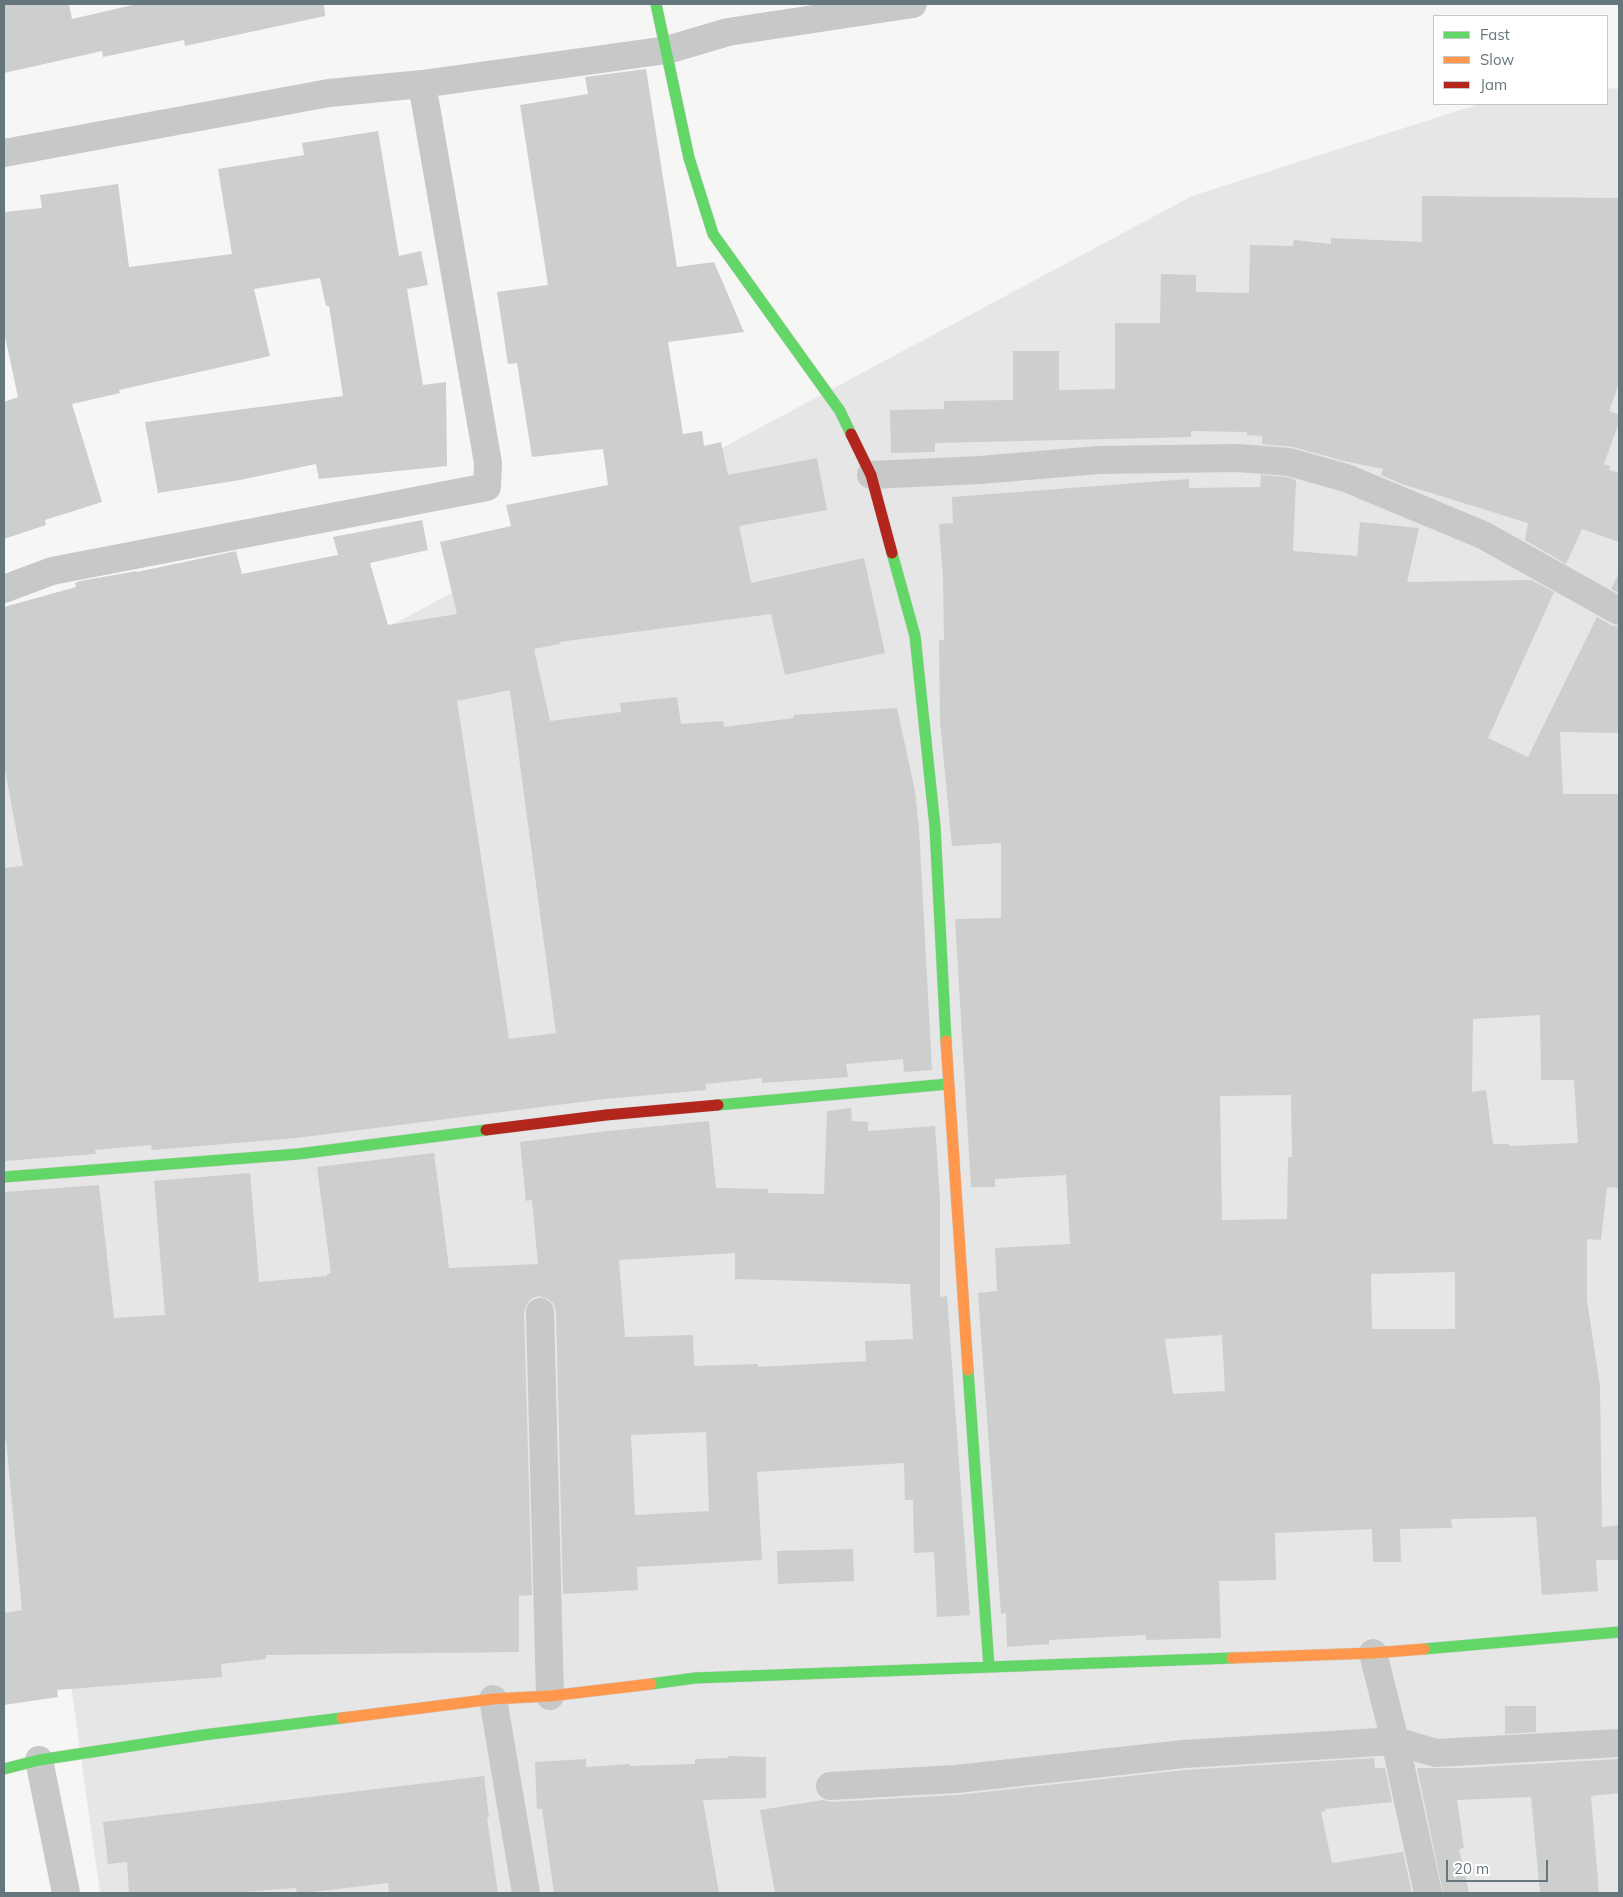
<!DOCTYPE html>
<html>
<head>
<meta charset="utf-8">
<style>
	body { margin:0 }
	#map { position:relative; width:1623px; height:1897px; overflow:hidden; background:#f6f6f5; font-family:Mulish,sans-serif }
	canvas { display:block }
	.frame { position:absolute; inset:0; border:5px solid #65777d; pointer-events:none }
	.legend { position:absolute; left:1433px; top:15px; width:175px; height:90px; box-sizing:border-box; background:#fff; border:1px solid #c1c9cb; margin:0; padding:6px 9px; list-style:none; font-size:15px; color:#65777d }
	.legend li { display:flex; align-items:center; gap:10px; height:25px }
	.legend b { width:25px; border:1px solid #c1c9cb }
	.scale { position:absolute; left:1446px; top:1860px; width:102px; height:22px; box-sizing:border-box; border:2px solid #65777d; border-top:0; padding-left:6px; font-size:15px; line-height:18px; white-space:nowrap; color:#65777d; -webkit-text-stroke:4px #fff; paint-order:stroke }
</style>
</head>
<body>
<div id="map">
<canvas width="1623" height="1897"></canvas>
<div class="frame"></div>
<ul class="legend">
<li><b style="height:6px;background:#63d668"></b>Fast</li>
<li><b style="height:6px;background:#ff974d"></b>Slow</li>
<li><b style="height:6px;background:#b3261e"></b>Jam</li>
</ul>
<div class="scale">20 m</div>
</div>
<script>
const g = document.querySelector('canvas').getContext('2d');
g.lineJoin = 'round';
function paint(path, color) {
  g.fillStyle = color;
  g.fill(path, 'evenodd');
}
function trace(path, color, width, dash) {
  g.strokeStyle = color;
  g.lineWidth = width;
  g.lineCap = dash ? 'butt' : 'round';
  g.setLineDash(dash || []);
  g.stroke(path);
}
const built = new Path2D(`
	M 1607,88 L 1619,89 L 1619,1893 L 100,1893 L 64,1635 L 4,1650 L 4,766 L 267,692 L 1192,196 L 1479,104 L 1607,104 Z`);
const building = new Path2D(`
	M 4,4 L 69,4 L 72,19 L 137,4 L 324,4 L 325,16 L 185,46 L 184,40 L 103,57 L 102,51 L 4,73 Z
	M 646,69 L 677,267 L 714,262 L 744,332 L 668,342 L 683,434 L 702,431 L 704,446 L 721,442 L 728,475 L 817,458 L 827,510 L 739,526 L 751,583 L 864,558 L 885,653 L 785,675 L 771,614 L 559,642 L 560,644 L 534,649 L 550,721 L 621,712 L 620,703 L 677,697 L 681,724 L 723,721 L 724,727 L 794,718 L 794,715 L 897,708 L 915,791 L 919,828 L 932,1070 L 904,1072 L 903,1059 L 846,1064 L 848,1077 L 762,1083 L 762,1078 L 706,1084 L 706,1090 L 605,1099 L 296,1138 L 152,1150 L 151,1145 L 95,1150 L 96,1154 L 5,1161 L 4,868 L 23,866 L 4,765 L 4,607 L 76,587 L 75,583 L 80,581 L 137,571 L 137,572 L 236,551 L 242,574 L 338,555 L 333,537 L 422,520 L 428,550 L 370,563 L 388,625 L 457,614 L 440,542 L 511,526 L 506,505 L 608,485 L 603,449 L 532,457 L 517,363 L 508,364 L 497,292 L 548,285 L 520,105 L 588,94 L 585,77 ZM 510,690 L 556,1033 L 509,1039 L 457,701 Z
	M 378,131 L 399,256 L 421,251 L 428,285 L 407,289 L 423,385 L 446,382 L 447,466 L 319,479 L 316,464 L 240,480 L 158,493 L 145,422 L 343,396 L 329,306 L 326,306 L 320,278 L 254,289 L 270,356 L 119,390 L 120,393 L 72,404 L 102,502 L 45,520 L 46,525 L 4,539 L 4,402 L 18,397 L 4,332 L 4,212 L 42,208 L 40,195 L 118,184 L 129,267 L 232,254 L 218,169 L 304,155 L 302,143 Z
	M 1422,196 L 1619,198 L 1619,383 L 1609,411 L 1619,415 L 1619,422 L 1604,464 L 1610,466 L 1609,470 L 1619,473 L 1619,542 L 1582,529 L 1566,564 L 1525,540 L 1528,523 L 1402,484 L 1381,475 L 1383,469 L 1344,461 L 1293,447 L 1262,444 L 1262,436 L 1247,435 L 1247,432 L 1191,431 L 1191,437 L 935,443 L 935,452 L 891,453 L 890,410 L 944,409 L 944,401 L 1013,400 L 1013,351 L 1059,351 L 1059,390 L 1115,389 L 1115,323 L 1160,323 L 1161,274 L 1196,275 L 1196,292 L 1249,293 L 1250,245 L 1293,246 L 1294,240 L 1331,244 L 1331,238 L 1422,242 Z
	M 1261,475 L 1286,477 L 1296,480 L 1293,551 L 1357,556 L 1360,522 L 1419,528 L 1407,582 L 1531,580 L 1554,592 L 1488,738 L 1528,757 L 1597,617 L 1611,625 L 1619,627 L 1619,733 L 1560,732 L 1563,794 L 1619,794 L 1619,1188 L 1607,1187 L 1601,1240 L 1587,1239 L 1587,1300 L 1600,1386 L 1602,1527 L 1619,1525 L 1619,1560 L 1596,1560 L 1598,1591 L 1542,1595 L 1536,1517 L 1451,1519 L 1452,1528 L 1400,1529 L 1401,1562 L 1373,1562 L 1372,1529 L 1275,1533 L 1276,1580 L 1219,1581 L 1221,1638 L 1146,1640 L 1146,1635 L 1049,1640 L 1049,1644 L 1007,1647 L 1006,1613 L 1001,1614 L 978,1293 L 997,1291 L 995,1248 L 1070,1244 L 1066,1175 L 995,1179 L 995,1187 L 971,1187 L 955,919 L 1001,918 L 1001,843 L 952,846 L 940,721 L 939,640 L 944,640 L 943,578 L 939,524 L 953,523 L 952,497 L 1189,479 L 1189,488 L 1260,487 ZM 1540,1015 L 1541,1080 L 1574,1080 L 1578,1143 L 1509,1146 L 1509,1144 L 1493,1144 L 1486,1090 L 1472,1092 L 1473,1019 ZM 1291,1095 L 1292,1157 L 1288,1157 L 1287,1219 L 1222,1220 L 1220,1096 ZM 1455,1272 L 1455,1329 L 1372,1329 L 1371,1274 ZM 1222,1335 L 1225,1391 L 1173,1394 L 1165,1339 Z
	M 1619,573 L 1619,593 L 1611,589 Z
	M 851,1108 L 852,1121 L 868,1122 L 868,1131 L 935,1126 L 940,1199 L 940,1297 L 947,1296 L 970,1615 L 937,1617 L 934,1552 L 914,1553 L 913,1500 L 905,1500 L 904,1463 L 757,1472 L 762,1560 L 637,1567 L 638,1590 L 563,1594 L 556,1312 L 554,1304 L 548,1299 L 539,1296 L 532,1298 L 527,1304 L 524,1312 L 532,1595 L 519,1596 L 519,1652 L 266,1655 L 266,1659 L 221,1664 L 222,1677 L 57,1690 L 58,1697 L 4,1705 L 4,1613 L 22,1610 L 6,1440 L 4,1441 L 4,1192 L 99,1185 L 114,1318 L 165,1315 L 154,1181 L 250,1173 L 259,1282 L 327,1276 L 327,1274 L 331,1273 L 317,1167 L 434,1153 L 449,1268 L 538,1264 L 532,1200 L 526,1201 L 520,1142 L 608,1131 L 709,1121 L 716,1188 L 768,1189 L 768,1193 L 824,1194 L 827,1111 ZM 735,1253 L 735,1279 L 910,1284 L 913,1339 L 865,1341 L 866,1361 L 758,1367 L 758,1364 L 694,1366 L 693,1335 L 625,1337 L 619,1260 ZM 706,1432 L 709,1511 L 635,1515 L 631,1435 Z
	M 853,1549 L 854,1581 L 778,1584 L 777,1551 Z
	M 1505,1706 L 1536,1706 L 1536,1732 L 1505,1734 Z
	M 728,1756 L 766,1757 L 766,1798 L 703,1800 L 719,1893 L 554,1893 L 542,1809 L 537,1809 L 535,1762 L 586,1759 L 586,1767 L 630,1764 L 630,1766 L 695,1764 L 695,1759 L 728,1758 Z
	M 1374,1758 L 1375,1768 L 1385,1768 L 1392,1802 L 1325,1809 L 1326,1811 L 1321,1812 L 1332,1863 L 1403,1852 L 1412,1893 L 775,1893 L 760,1810 L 823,1800 L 831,1802 L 957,1795 L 1185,1770 Z
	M 1619,1759 L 1619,1793 L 1591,1796 L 1599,1893 L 1540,1893 L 1531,1797 L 1457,1800 L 1464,1848 L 1459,1849 L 1469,1893 L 1443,1893 L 1417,1768 L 1463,1768 Z
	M 484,1776 L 489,1817 L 487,1818 L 498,1893 L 389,1893 L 388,1883 L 304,1893 L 297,1893 L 296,1888 L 233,1893 L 129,1893 L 127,1862 L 108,1864 L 103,1822 Z`);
const street = new Path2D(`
	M 4,153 L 329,93 L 422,84 L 667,50 L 728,32 L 913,4
	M 871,475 L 980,470 L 1098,460 L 1238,458 L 1289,462 L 1346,478 L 1483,535 L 1619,611
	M 4,589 L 52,571 L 487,487 L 488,463 L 422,84
	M 540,1312 L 550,1696
	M 1373,1653 L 1395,1741 L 1428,1893
	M 493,1699 L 526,1893
	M 39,1760 L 66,1893
	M 830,1786 L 956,1779 L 1184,1754 L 1395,1741 L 1436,1753 L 1619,1743`);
const fast = new Path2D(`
	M 656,4 L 689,158 L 713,234 L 840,411 L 851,434
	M 892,553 L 915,636 L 935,827 L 946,1041
	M 718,1105 L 948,1084
	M 4,1177 L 298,1154 L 486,1130
	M 968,1370 L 989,1667
	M 1424,1649 L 1619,1632
	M 651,1684 L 695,1678 L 1232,1658
	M 4,1769 L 39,1760 L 203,1735 L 342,1718`);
const slow = new Path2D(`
	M 946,1041 L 968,1370
	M 1232,1658 L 1373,1653 L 1424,1649
	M 342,1718 L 493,1699 L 550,1696 L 651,1684`);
const jam = new Path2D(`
	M 851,434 L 871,475 L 892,553
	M 486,1130 L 606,1115 L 718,1105`);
paint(built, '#e5e6e5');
paint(building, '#cdcece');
trace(fast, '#d1d2d2', 12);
trace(slow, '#d1d2d2', 12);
trace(jam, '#d1d2d2', 12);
trace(street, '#c7c9c9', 28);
trace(fast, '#63d668', 11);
trace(slow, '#ff974d', 11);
trace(jam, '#b3261e', 11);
</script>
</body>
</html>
